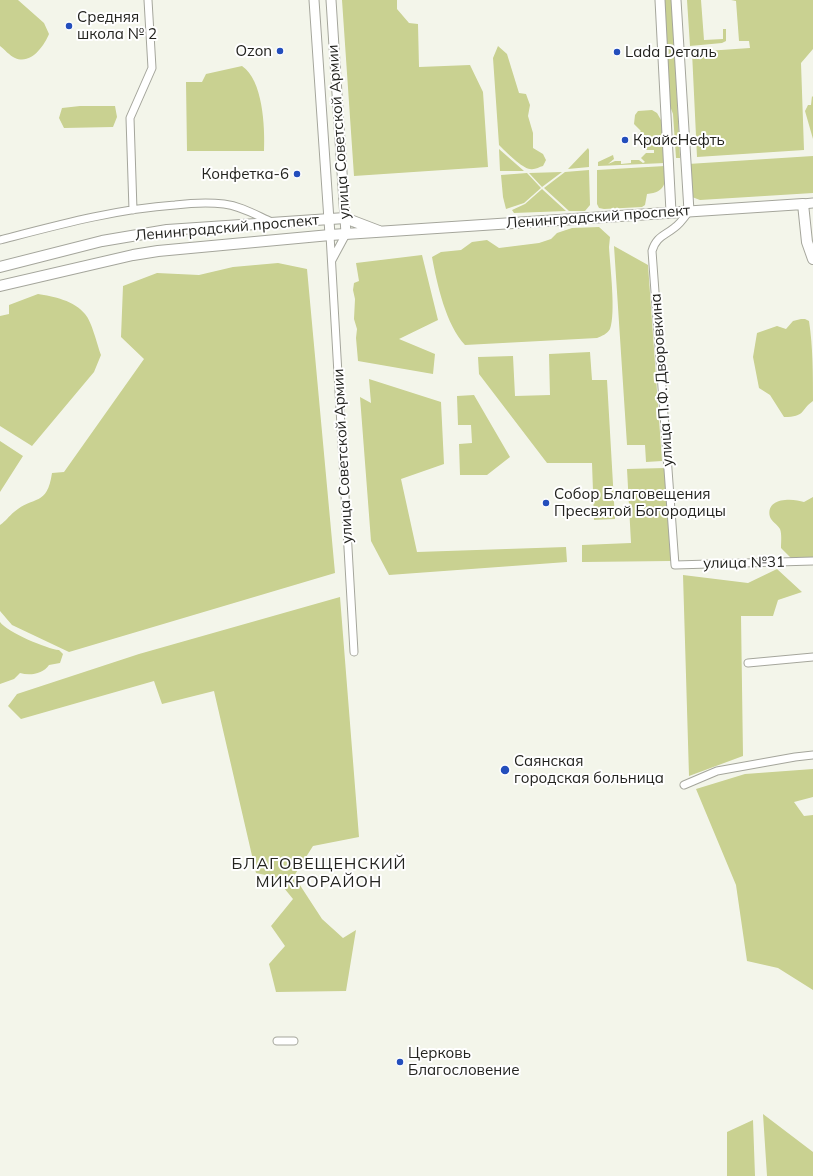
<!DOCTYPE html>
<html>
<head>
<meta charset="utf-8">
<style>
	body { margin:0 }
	canvas { display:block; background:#f3f5ea }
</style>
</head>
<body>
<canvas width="813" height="1176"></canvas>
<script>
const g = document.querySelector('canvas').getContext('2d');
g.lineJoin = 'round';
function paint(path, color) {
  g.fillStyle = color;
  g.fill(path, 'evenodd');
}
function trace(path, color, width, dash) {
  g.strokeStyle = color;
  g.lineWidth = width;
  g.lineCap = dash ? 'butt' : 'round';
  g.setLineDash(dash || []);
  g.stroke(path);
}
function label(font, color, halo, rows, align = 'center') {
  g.font = font + ' Mulish,sans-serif';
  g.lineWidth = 4;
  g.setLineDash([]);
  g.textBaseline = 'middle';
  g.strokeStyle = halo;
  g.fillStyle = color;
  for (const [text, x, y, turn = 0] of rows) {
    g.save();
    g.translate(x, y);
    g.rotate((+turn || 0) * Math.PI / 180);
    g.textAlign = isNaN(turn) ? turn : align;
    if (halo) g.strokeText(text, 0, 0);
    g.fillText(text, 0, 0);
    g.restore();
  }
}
const green = new Path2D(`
	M 0,0 L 18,0 L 44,23 L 49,34 C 44,46 31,65 15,58 C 10,56 4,49 0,46 Z
	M 342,0 L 397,0 L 397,9 L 409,23 L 418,24 L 419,67 L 470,65 L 483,92 L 488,167 L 354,176 Z
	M 664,0 L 672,0 L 680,158 L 676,158 L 673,114 L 670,106 Z
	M 687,0 L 701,0 L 704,40 L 723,39 L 723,29 L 726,29 L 726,41 L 722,43 L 690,46 Z
	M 731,0 L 813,0 L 813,49 L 801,63 L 804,150 L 697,157 L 692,52 L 750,48 L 749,41 L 739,41 L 736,1 Z
	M 498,46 L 507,54 L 519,93 L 526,94 L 530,105 L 528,116 L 533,133 L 533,148 L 543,154 L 546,160 L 543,166 C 539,167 535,170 530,169 C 523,169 505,151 499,145 L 493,58 Z
	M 242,66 C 263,80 265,127 264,151 L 187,151 L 186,82 L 202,82 L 206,74 Z
	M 812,96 L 813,97 L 813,139 L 805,111 L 808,105 L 811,105 Z
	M 80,106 L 115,106 L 117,117 L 113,127 L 64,128 L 59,118 L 62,108 Z
	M 652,110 L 657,113 L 661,120 L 665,163 L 598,166 L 598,162 L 613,155 L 614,159 L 608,164 L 615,161 L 621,161 L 621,164 L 631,163 L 631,160 L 639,160 L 643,163 L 645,162 L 641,158 L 646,153 L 654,153 L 654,150 L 646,150 L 644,139 L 640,138 L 637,135 L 641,131 L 634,124 L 635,115 L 638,111 Z
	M 588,148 L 589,150 L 589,167 L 568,169 Z
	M 499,149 L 524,171 L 500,171 Z
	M 813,156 L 813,193 L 700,200 L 692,197 L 688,164 Z
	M 665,166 C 666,183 666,192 647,194 L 645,205 L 642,207 L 604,209 L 599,208 L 597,204 L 597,170 Z
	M 589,170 L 590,205 L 585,211 L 569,211 L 544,188 L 565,172 Z
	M 562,172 L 542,187 L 529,173 Z
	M 527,173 L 541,188 L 524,203 L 506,209 L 503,197 L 501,175 Z
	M 542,189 L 566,211 L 514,213 L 512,210 L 525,204 Z
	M 599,227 L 610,237 L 609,247 C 610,266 616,313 610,329 C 607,334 602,336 597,338 L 465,345 C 446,325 437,284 432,257 L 441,252 L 461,250 L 472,242 L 487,240 L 499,248 L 539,243 L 551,239 L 557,233 L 572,228 Z
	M 614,246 L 648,265 L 662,461 L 646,462 L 645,445 L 627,445 Z
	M 422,255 L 438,320 L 399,339 L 435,354 L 433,374 L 358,361 L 356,338 L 357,329 L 354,319 L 355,299 L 353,290 L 354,283 L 359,281 L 356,263 Z
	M 278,263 L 307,269 L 335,573 L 69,652 L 12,625 L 0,611 L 0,525 C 6,521 9,516 14,512 C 34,495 47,507 52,473 L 64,472 L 144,359 L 121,337 L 123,286 L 157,273 L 199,275 L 233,267 Z
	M 38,294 C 53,296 75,301 85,314 C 92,322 97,344 101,355 L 94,372 L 32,446 L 0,426 L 0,316 L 9,314 L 9,305 Z
	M 801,319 L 805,319 L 809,321 C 813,347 813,375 813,401 C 800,410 806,417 784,417 L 770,395 L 759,388 L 753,357 L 757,333 L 777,326 L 786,329 L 793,321 Z
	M 590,352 L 592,380 L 607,380 L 615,519 L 594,520 L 592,463 L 547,463 L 479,374 L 478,357 L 513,356 L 515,396 L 550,395 L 549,354 Z
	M 369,379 L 441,402 L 444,464 L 401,479 L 417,552 L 566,547 L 567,562 L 389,575 L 371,541 L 360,397 L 371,403 Z
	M 474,395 L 510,457 L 487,475 L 460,475 L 459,444 L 472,443 L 471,425 L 458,425 L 457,396 Z
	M 0,441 L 23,456 L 0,492 Z
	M 665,468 L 671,561 L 582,562 L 582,545 L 631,543 L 627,469 Z
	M 813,497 L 813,557 L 800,557 L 792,559 L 781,548 C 781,543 782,534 780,529 C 777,524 772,522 770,517 C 765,497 793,498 804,502 Z
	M 777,569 L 802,592 L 778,600 L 773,616 L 741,616 L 743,756 L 689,776 L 683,575 L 748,583 Z
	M 340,597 L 359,837 L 313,846 L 294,876 L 322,919 L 343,938 L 356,930 L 346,991 L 276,992 L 269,964 L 285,946 L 271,926 L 293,899 L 275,877 L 256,873 L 214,691 L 162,704 L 154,681 L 21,719 L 8,706 L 17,694 L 139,654 Z
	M 0,622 C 7,632 47,649 59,650 L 63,654 L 60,663 L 49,665 C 43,674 30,676 20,673 L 14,679 L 0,684 Z
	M 813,769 L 813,797 L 794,802 L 804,816 L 813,815 L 813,990 L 778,968 L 747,961 L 736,885 L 696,789 L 745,774 Z
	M 763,1114 L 813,1152 L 813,1176 L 767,1176 Z
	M 753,1120 L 755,1176 L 727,1176 L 727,1132 Z`);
const minor = new Path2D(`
	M 133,210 L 130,118 L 152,68 L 148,0
	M 689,211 C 684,218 680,224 674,228 C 664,236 656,237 652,251 L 675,565 L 813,561
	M 330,235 L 354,652
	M 0,240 C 58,225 116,209 175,205 C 191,203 208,202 224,204 C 241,206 256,215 272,222
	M 332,260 L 346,234
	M 748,663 L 813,657
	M 684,785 L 717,771 L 795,757 L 813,755
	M 277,1041 L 294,1041`);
const tertiary = new Path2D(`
	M 314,0 L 330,235
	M 331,0 L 346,234
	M 660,0 L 671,212
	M 676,0 L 689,211
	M 803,204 L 813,203`);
const secondary = new Path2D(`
	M 0,267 L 102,241 L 167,230 L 345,218 L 379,231
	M 0,286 L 133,255 L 158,251 L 330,235 L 803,204 L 807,242 L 813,259`);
const markers = [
	[69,26,4,"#234ebc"],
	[280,51,4,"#234ebc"],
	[617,52,4,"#234ebc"],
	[625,140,4,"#234ebc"],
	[297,174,4,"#234ebc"],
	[546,503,4,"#234ebc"],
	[505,770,5,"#234ebc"],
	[400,1062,4,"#234ebc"]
];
const poiNames = [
	["Средняя",77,17],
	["школа № 2",77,34],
	["Ozon",272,51,"right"],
	["Lada Dеталь",625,52],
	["КрайсНефть",633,140],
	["Конфетка-6",289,174,"right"],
	["Собор Благовещения",554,494],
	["Пресвятой Богородицы",554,511],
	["Саянская",514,761],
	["городская больница",514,778],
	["Церковь",408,1053],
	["Благословение",408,1070]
];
const streetNames = [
	["улица Советской Армии",339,132,-94],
	["Ленинградский проспект",598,217,-4],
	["Ленинградский проспект",227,228,-5],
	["улица П.Ф. Дворовкина",662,380,-94],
	["улица Советской Армии",343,456,-93],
	["улица №31",744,563,-1]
];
const neighbourhoodNames = [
	["БЛАГОВЕЩЕНСКИЙ",319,864],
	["МИКРОРАЙОН",319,882]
];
paint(green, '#c9d191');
trace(minor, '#a5a69c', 9);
trace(tertiary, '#a5a69c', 11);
trace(secondary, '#a5a69c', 12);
trace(minor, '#fff', 7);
trace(tertiary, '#fff', 9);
trace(secondary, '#fff', 10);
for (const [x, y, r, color] of markers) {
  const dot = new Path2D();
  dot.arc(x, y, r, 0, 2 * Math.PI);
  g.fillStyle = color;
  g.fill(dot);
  trace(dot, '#fff', 1.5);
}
label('15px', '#23231f', '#fff', poiNames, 'left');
label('15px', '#23231f', '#fff', streetNames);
g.letterSpacing = '1px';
label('16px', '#23231f', '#fff', neighbourhoodNames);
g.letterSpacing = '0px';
</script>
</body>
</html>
